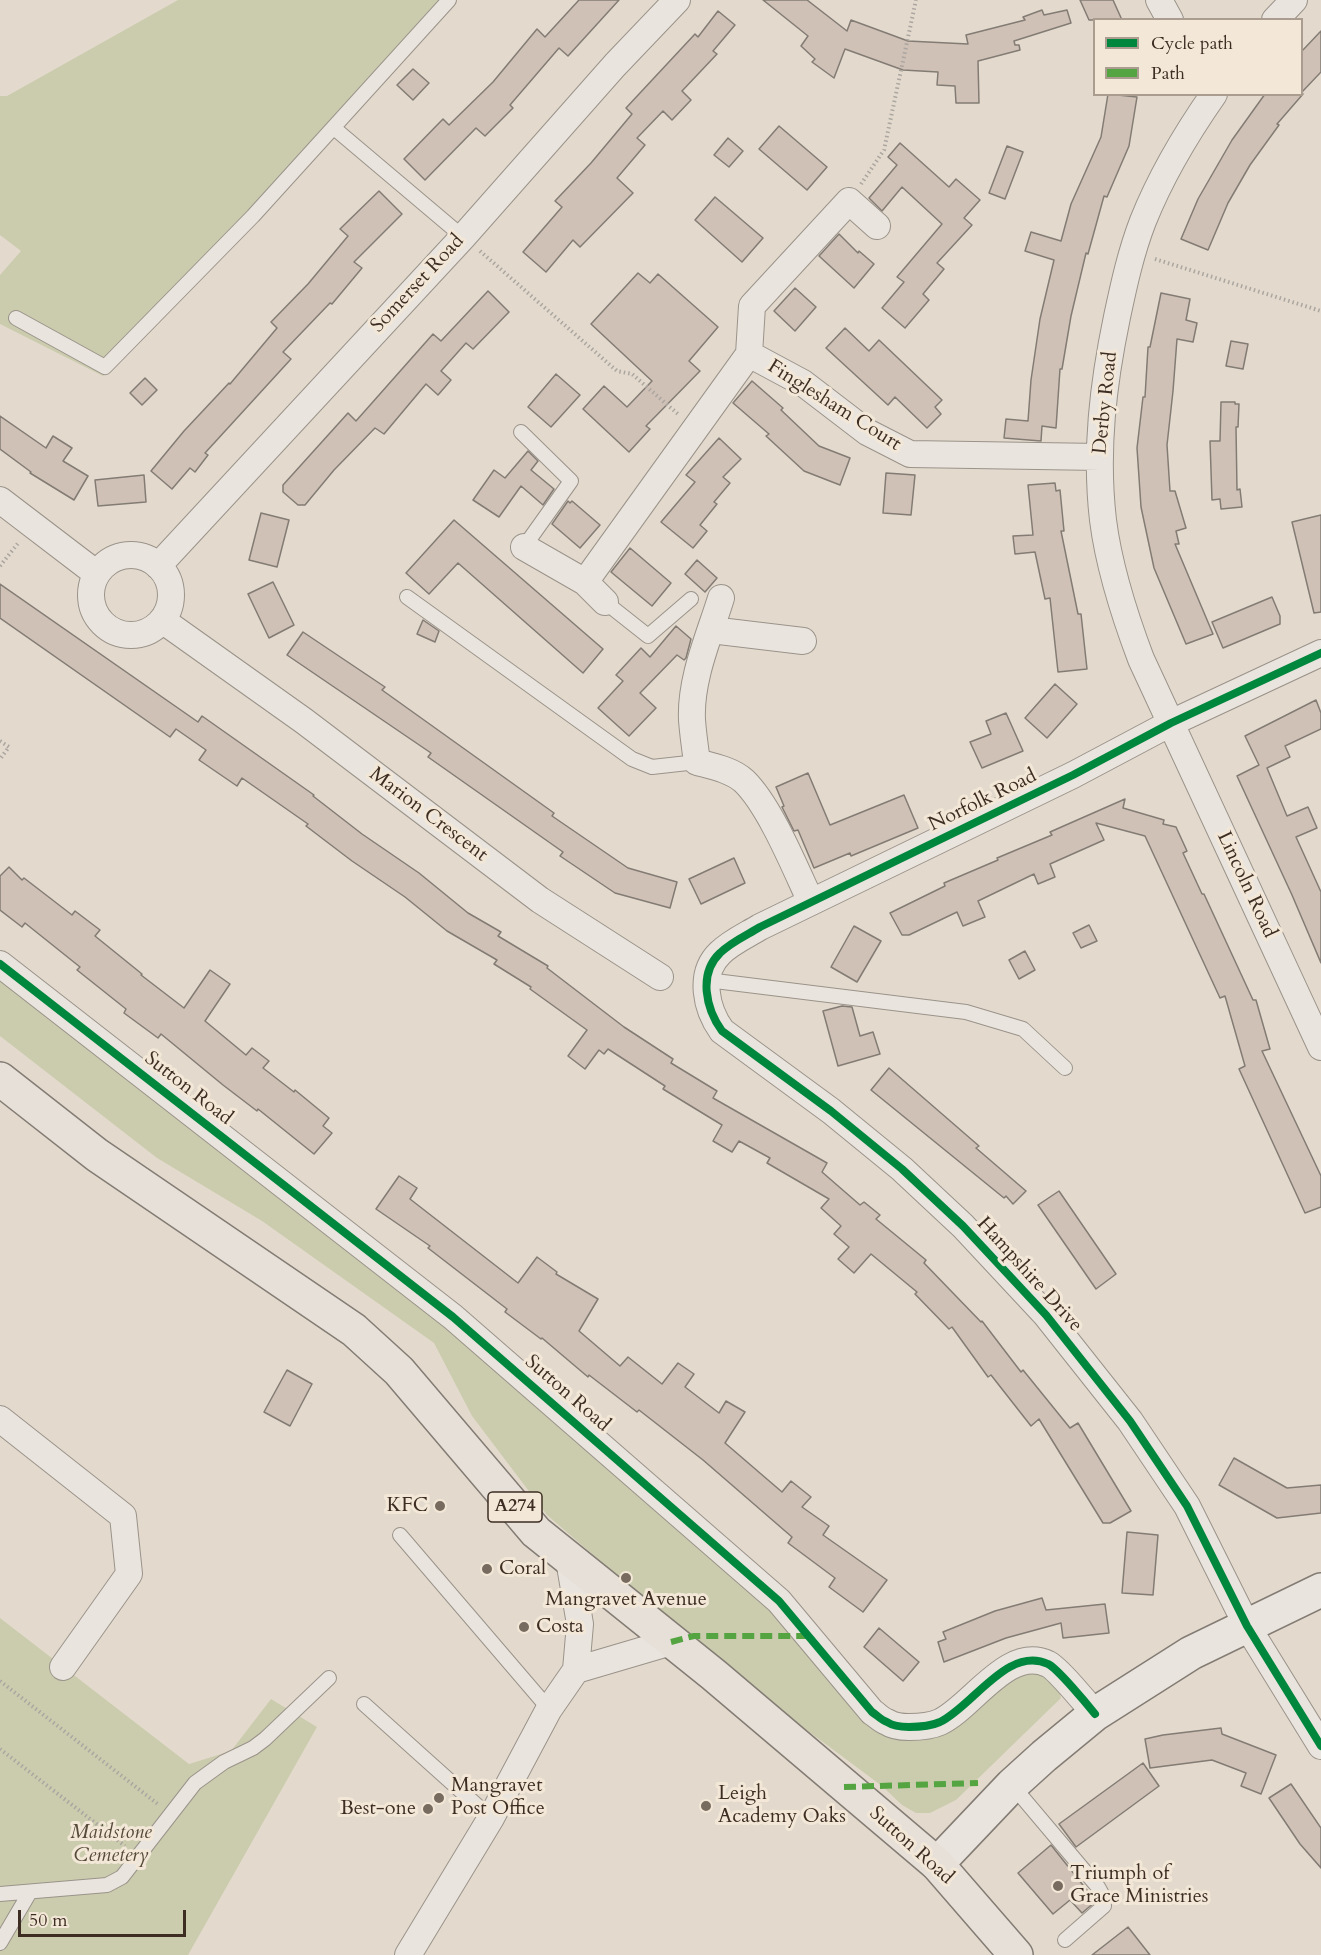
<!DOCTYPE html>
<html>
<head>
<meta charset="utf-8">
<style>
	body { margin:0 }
	#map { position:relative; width:1321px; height:1955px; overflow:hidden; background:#e3dacd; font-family:Cardo,serif }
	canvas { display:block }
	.legend { position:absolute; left:1093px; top:18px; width:210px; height:78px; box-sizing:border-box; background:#f3e8d8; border:2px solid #aa9d8f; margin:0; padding:8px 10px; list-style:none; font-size:18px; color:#3d2d22 }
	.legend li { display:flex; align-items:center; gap:12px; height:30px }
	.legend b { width:30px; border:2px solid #aa9d8f }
	.scale { position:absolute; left:18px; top:1910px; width:168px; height:27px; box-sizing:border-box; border:3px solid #3d2d22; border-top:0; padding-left:8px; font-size:18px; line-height:21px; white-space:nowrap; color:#3d2d22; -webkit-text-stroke:4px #f3e8d8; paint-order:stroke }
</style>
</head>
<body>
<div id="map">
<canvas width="1321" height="1955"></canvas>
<ul class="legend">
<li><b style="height:8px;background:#00873e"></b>Cycle path</li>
<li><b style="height:8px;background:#54a441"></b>Path</li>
</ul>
<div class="scale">50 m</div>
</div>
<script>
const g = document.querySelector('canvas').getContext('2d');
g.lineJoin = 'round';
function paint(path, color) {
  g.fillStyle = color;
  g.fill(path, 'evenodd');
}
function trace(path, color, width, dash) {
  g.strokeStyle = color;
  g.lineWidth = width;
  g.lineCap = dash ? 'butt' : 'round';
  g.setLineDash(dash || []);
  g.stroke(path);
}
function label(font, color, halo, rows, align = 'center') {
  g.font = font + ' Cardo,serif';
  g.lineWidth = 6;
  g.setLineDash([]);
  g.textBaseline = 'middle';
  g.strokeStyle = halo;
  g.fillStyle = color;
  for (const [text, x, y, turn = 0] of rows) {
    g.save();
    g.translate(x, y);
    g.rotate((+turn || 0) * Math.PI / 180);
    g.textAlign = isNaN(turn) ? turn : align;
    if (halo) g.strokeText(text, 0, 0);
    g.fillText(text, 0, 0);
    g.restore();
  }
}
const green = new Path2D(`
	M 178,0 L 456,0 L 103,376 L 0,324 L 0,275 L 21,251 L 0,235 L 0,96 L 7,96 Z
	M 0,974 L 454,1327 L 739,1577 L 784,1626 L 897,1735 L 1030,1667 L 1057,1683 L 1061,1698 L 956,1800 L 930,1813 L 916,1813 L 902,1805 L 882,1786 L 804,1728 L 688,1637 L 547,1515 L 472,1416 L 434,1343 L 262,1221 L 157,1158 L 0,1036 Z
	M 0,1618 L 189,1764 L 231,1751 L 271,1699 L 317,1727 L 188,1955 L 0,1955 Z`);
const building = new Path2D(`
	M 579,0 L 619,0 L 568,56 L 559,48 L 510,105 L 513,108 L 485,136 L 476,128 L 425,180 L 404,159 L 443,119 L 449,125 L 493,82 L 537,29 L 545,37 Z
	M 763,0 L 807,0 L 847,31 L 851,20 L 908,41 L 968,44 L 966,35 L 1025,20 L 1023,17 L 1042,10 L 1044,15 L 1067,10 L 1071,23 L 1014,41 L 1015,45 L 1019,45 L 1020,50 L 978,61 L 979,103 L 956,103 L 955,86 L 937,85 L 938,72 L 903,70 L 845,49 L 834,78 L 812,62 L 815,59 L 801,46 L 808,36 Z
	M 1080,0 L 1113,0 L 1122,20 L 1089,20 Z
	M 718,11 L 735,25 L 713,51 L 717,54 L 682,91 L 691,100 L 672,120 L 663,111 L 637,138 L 645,145 L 617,178 L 633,193 L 580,247 L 573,240 L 546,272 L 523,252 L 562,207 L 555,201 L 591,163 L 632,114 L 626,108 L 695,34 L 698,37 Z
	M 1321,31 L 1321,72 L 1302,92 L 1302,51 Z
	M 413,69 L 429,83 L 413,100 L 397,85 Z
	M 1108,94 L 1137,97 L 1129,146 L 1107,197 L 1104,196 L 1088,254 L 1086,253 L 1071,316 L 1062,369 L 1060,369 L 1056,428 L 1042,426 L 1041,441 L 1004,438 L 1006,419 L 1028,421 L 1031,380 L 1040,319 L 1054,260 L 1025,251 L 1031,232 L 1061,241 L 1071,204 L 1101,137 Z
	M 1265,94 L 1303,94 L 1277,124 L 1279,125 L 1250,165 L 1228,203 L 1208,250 L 1181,239 L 1198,199 L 1232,140 Z
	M 779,126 L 827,167 L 807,190 L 759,149 Z
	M 728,138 L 743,151 L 729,167 L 714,155 Z
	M 900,143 L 949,187 L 956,179 L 980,200 L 964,218 L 972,225 L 937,263 L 944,269 L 923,294 L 929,300 L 905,328 L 882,308 L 904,282 L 897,277 L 942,224 L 902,187 L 882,211 L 869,198 L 897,165 L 888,157 Z
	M 1007,146 L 1023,152 L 1005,199 L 989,193 Z
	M 379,191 L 402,214 L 354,262 L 362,268 L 332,304 L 330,303 L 283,352 L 291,359 L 205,453 L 208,455 L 195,472 L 190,468 L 172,489 L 151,471 L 184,431 L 229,383 L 230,384 L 277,328 L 271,322 L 308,284 L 348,236 L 340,229 Z
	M 715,197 L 763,238 L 742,262 L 695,220 Z
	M 839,234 L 858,253 L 859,251 L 874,264 L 854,288 L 819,256 Z
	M 638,273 L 650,283 L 658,274 L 718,327 L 689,361 L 700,371 L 646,426 L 650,429 L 629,452 L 583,409 L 604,386 L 627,407 L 652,381 L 591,324 Z
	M 795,288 L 816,307 L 795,331 L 774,311 Z
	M 488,291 L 509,312 L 473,349 L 466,343 L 441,371 L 451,380 L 438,395 L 426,384 L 384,434 L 375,428 L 334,470 L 305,505 L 298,505 L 283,492 L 283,485 L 348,413 L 356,421 L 433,334 L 441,341 Z
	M 1161,293 L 1190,299 L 1186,320 L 1197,323 L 1193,342 L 1177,339 L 1173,391 L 1167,445 L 1170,491 L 1175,491 L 1186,528 L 1176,531 L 1179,544 L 1175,544 L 1213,634 L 1186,644 L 1154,568 L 1141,507 L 1137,448 L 1143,397 L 1145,397 L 1148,347 L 1150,347 Z
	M 845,328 L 869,351 L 879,340 L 942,400 L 935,407 L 941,414 L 927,428 L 895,397 L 888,405 L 826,348 Z
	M 1231,341 L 1248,344 L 1243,369 L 1226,366 Z
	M 556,374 L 580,395 L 551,427 L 528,407 Z
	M 145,378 L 157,390 L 142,405 L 130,393 Z
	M 752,381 L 783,408 L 781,410 L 819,446 L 850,458 L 840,485 L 804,471 L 766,436 L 769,434 L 733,403 Z
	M 1221,402 L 1235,402 L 1235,404 L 1239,404 L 1238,427 L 1236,427 L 1237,490 L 1240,489 L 1242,507 L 1221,509 L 1220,499 L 1212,500 L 1210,441 L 1220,441 Z
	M 0,416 L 46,448 L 53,436 L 72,448 L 63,461 L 88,476 L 74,500 L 30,473 L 31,472 L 0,449 Z
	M 719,438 L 741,459 L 723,477 L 730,483 L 714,502 L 717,504 L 700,525 L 707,531 L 693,548 L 661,522 L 695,482 L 686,475 Z
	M 528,451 L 538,461 L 531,470 L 554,489 L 543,505 L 521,486 L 499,517 L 473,500 L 494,470 L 505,478 Z
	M 886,473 L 915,475 L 911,515 L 883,513 Z
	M 144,475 L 146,502 L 98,506 L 95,480 Z
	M 1055,483 L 1056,491 L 1060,490 L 1064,531 L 1061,531 L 1078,614 L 1081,614 L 1087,669 L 1058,672 L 1050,598 L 1045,599 L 1035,552 L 1015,554 L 1013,536 L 1033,535 L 1028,485 Z
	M 568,501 L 570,503 L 572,501 L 600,525 L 580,548 L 552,524 Z
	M 261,513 L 289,520 L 277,567 L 249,560 Z
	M 1321,515 L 1321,612 L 1314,613 L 1292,522 Z
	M 454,520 L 603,649 L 583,673 L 458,563 L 429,594 L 406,573 Z
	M 630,548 L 671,583 L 652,606 L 611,572 Z
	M 697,560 L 717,578 L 705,592 L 685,574 Z
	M 273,582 L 294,625 L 269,638 L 248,594 Z
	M 0,584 L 198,722 L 202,716 L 314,795 L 313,796 L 362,834 L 419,873 L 468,913 L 501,932 L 498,936 L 548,966 L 547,968 L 624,1027 L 673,1059 L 671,1063 L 717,1091 L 713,1098 L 827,1163 L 822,1172 L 860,1205 L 864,1202 L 880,1215 L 876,1219 L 926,1260 L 924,1263 L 981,1322 L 982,1321 L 1021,1372 L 1023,1370 L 1070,1428 L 1078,1423 L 1131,1511 L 1110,1523 L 1103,1523 L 1039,1419 L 1031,1426 L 991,1375 L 988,1377 L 952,1327 L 949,1329 L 915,1294 L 917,1292 L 871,1254 L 854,1273 L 838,1259 L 849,1247 L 834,1234 L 841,1226 L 821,1208 L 829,1199 L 767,1163 L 770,1158 L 739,1141 L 732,1152 L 713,1141 L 722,1125 L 663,1089 L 665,1086 L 608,1049 L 604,1054 L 599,1050 L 585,1069 L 568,1056 L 587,1030 L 530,989 L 531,987 L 494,964 L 497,960 L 447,931 L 405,897 L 352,861 L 306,826 L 308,824 L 242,778 L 237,786 L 199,760 L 206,750 L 176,729 L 170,737 L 0,618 Z
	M 1272,597 L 1280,616 L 1280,624 L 1223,648 L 1212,622 Z
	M 423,620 L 439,631 L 435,642 L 417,634 Z
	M 676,626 L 691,639 L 686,658 L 684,660 L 677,655 L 640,693 L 656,708 L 629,736 L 598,708 L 623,681 L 616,675 L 641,648 L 650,657 Z
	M 303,632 L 385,687 L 382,690 L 554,813 L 552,816 L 628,868 L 677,882 L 670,908 L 615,893 L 560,856 L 563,852 L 428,757 L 431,753 L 287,655 Z
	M 1055,684 L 1077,704 L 1047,738 L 1025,718 Z
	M 1316,700 L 1321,713 L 1321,729 L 1285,746 L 1290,757 L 1267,768 L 1287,816 L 1308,807 L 1317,828 L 1296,837 L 1321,892 L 1321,963 L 1292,895 L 1237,776 L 1259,765 L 1245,736 Z
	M 1006,713 L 1023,751 L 982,768 L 970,742 L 991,734 L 986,721 Z
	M 808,773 L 830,825 L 904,795 L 918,828 L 851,856 L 850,853 L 814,868 L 798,830 L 794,831 L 782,807 L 784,806 L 776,787 Z
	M 1125,799 L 1123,808 L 1164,820 L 1163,824 L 1176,827 L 1187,851 L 1183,853 L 1202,894 L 1204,894 L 1253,1000 L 1256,1000 L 1270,1049 L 1262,1051 L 1321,1176 L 1321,1207 L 1305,1213 L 1239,1069 L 1245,1066 L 1225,996 L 1220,998 L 1145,836 L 1096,823 L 1104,840 L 1050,864 L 1055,877 L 1038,884 L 1034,874 L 978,901 L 985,917 L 963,926 L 957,912 L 909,935 L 902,935 L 890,913 L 945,886 L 944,883 L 998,860 L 997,858 L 1052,835 L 1050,832 Z
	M 734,858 L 745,883 L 701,904 L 689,879 Z
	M 9,867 L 22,880 L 24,878 L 72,915 L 75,911 L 100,930 L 95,936 L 142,974 L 141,975 L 184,1008 L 210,970 L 230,984 L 205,1021 L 246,1055 L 252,1048 L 269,1061 L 263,1068 L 294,1092 L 295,1090 L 329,1118 L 323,1126 L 332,1133 L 314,1154 L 258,1109 L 257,1111 L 223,1085 L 161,1034 L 158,1038 L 124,1013 L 126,1009 L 77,970 L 80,967 L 25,923 L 22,927 L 0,910 L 0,876 Z
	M 1089,925 L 1097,941 L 1081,948 L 1073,933 Z
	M 854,926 L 881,941 L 857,982 L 831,967 Z
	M 1025,951 L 1035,970 L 1019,979 L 1009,960 Z
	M 842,1006 L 852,1007 L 860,1036 L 873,1032 L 880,1054 L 838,1066 L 823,1011 Z
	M 889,1068 L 979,1146 L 976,1148 L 1026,1191 L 1013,1204 L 1006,1196 L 1004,1198 L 871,1090 Z
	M 399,1176 L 417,1188 L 410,1199 L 518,1283 L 537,1257 L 557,1272 L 556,1274 L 598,1299 L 579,1331 L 620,1366 L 628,1357 L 662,1384 L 678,1363 L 694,1374 L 685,1387 L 719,1413 L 726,1401 L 745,1412 L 725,1443 L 782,1492 L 791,1481 L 811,1497 L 802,1507 L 829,1526 L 823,1535 L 887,1580 L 863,1612 L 829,1587 L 835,1578 L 788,1543 L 792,1537 L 703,1460 L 639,1410 L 637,1412 L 589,1375 L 588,1377 L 542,1338 L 541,1339 L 505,1312 L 507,1309 L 428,1248 L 430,1246 L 376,1209 Z
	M 1059,1191 L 1116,1274 L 1096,1289 L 1038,1205 Z
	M 287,1370 L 312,1384 L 290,1426 L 264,1412 Z
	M 1234,1458 L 1287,1488 L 1321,1485 L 1321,1513 L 1277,1518 L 1219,1485 Z
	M 1127,1532 L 1158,1535 L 1153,1595 L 1122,1593 Z
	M 1042,1598 L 1046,1610 L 1105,1604 L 1109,1633 L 1063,1638 L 1061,1623 L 1006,1638 L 944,1662 L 938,1642 L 946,1639 L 943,1632 L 995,1611 Z
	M 879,1628 L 919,1662 L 903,1681 L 864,1647 Z
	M 1221,1728 L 1222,1734 L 1276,1755 L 1261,1794 L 1241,1786 L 1246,1773 L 1212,1760 L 1150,1768 L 1145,1739 L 1163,1735 Z
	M 1143,1763 L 1159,1786 L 1076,1847 L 1059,1824 Z
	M 1291,1784 L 1321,1828 L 1321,1868 L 1300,1844 L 1269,1798 Z
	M 1051,1845 L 1094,1899 L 1095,1902 L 1082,1913 L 1070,1900 L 1053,1914 L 1018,1873 Z
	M 1128,1927 L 1150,1955 L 1092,1955 Z`);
const path = new Path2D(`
	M 861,184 L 884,150 L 916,0
	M 480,251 L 617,371 L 632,374 L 679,415
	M 1155,259 L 1321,311
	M 0,566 L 19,542
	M 0,741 L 9,747 L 0,759
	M 0,1681 L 159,1805
	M 0,1749 L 125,1846`);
const lane = new Path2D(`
	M 334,128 L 463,237
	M 16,318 L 105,367 L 253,216 L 449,0
	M 521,432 L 571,481 L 524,547
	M 407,597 L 632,759 L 652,767 L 697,762
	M 605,602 L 648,636 L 691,599
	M 707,980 L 966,1012 L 1023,1029 L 1065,1068
	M 400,1535 L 549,1709
	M 364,1704 L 491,1818
	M 1012,1785 L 1098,1887 L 1103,1896 L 1104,1906 L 1065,1940
	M 0,1894 L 107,1885 L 122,1877 L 195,1783 L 224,1762 L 253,1748 L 265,1739 L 329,1678
	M 0,1943 L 30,1892`);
const street = new Path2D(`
	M 1159,0 L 1170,20
	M 1275,20 L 1294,0
	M 1214,94 C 1186,134 1161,176 1143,221 C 1131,252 1124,284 1117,317 C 1103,384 1095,451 1103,520 C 1109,568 1124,614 1141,659 L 1321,1047
	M 877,226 L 849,201 L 752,306 L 749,354 L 803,383 L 867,432 L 910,454 L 1100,457
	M 0,500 L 97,574
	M 524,547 L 585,582 L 749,354
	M91 595a40 40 0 1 1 80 0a40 40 0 1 1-80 0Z
	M 158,566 L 463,237 L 615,65 L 677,0
	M 585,582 L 605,602
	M 721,598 C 709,637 690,679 692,720 C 693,734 695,748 697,762 C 712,766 732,770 744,781 C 770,806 795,868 811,902
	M 162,620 L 304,721 L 540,900 L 660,977
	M 711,630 L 803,641
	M 1321,653 L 1171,723 L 1073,775 L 760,927 C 747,935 731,942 720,953 C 698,974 706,1009 722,1031 L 831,1111 L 902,1169 L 963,1226 L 1046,1315 L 1130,1421 L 1187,1506 L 1247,1626 L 1321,1746
	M 0,964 L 453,1317 L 779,1601 L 872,1712 C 877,1715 881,1720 887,1722 C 893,1726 901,1727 909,1727 C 919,1727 931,1726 940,1722 C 973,1706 1008,1645 1048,1664 C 1057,1668 1087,1704 1095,1714
	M 0,1419 L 123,1516 L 129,1574 L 63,1667
	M 569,1560 L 580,1624 L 576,1670
	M 408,1955 L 491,1818 L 549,1709 L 576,1670 L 671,1642`);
const secondary = new Path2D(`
	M 937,1864 L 1012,1785 L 1044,1756 L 1095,1714 L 1191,1653 L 1321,1590`);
const primary = new Path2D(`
	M 0,1079 L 97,1155 L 354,1330 L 399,1371 L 536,1532 L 714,1675 L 937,1864 L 1016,1955`);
const quiet = new Path2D(`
	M 671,1642 L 694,1636 L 808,1636
	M 844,1787 L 978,1783`);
const cycleway = new Path2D(`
	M 1321,653 L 1171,723 L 1073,775 L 760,927 C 747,935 731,942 720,953 C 698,974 706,1009 722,1031 L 831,1111 L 902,1169 L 963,1226 L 1046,1315 L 1130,1421 L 1187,1506 L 1247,1626 L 1321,1746
	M 0,964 L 453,1317 L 779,1601 L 872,1712 C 877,1715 881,1720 887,1722 C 893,1726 901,1727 909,1727 C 919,1727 931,1726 940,1722 C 973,1706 1008,1645 1048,1664 C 1057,1668 1087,1704 1095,1714`);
const markers = [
	[440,1506,6,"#776a5e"],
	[487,1569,6,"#776a5e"],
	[626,1578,6,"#776a5e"],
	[524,1627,6,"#776a5e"],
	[439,1798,6,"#776a5e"],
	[706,1806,6,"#776a5e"],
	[428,1809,6,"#776a5e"],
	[1058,1886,6,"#776a5e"]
];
const shields = [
	[515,1507,54]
];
const shieldNames = [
	["A274",515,1507]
];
const streetNames = [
	["Somerset Road",418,284,-47],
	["Derby Road",1106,403,-84],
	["Finglesham Court",834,406,32],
	["Norfolk Road",983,801,-26],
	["Marion Crescent",428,815,37],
	["Lincoln Road",1246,885,65],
	["Sutton Road",188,1089,38],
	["Hampshire Drive",1029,1275,48],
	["Sutton Road",567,1394,41],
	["Sutton Road",911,1846,42]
];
const poiNames = [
	["KFC",428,1506,"right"],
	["Coral",499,1569],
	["Mangravet Avenue",626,1600,"center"],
	["Costa",536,1627],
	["Mangravet",451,1786],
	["Post Office",451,1809],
	["Leigh",718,1794],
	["Academy Oaks",718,1817],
	["Best-one",416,1809,"right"],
	["Triumph of",1070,1874],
	["Grace Ministries",1070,1897]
];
const parkNames = [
	["Maidstone",111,1833],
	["Cemetery",111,1856]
];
paint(green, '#cbccae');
paint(building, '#d0c1b6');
trace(building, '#837c74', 1.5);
trace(lane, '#9a938a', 16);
trace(street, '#9a938a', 28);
trace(secondary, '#837c74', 36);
trace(primary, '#837c74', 36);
trace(path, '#aba6a0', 4, [1.5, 3]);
trace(lane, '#e9e4de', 14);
trace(street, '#e9e4de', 26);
trace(secondary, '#e9e4de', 33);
trace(primary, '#e6e0d9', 33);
trace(quiet, '#54a441', 6, [12, 6]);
trace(cycleway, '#00873e', 8);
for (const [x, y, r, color] of markers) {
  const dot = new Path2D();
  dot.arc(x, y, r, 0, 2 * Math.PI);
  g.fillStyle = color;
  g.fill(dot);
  trace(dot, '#f3e8d8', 2);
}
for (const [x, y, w] of shields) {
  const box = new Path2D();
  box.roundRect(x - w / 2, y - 15, w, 30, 4.5);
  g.fillStyle = '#f3e8d8';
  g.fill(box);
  trace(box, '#3d2d22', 1.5);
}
label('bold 18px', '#3d2d22', null, shieldNames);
label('20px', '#3d2d22', '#f3e8d8', streetNames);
label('20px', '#3d2d22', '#f3e8d8', poiNames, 'left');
label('italic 20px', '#564a39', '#f3e8d8', parkNames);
</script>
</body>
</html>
